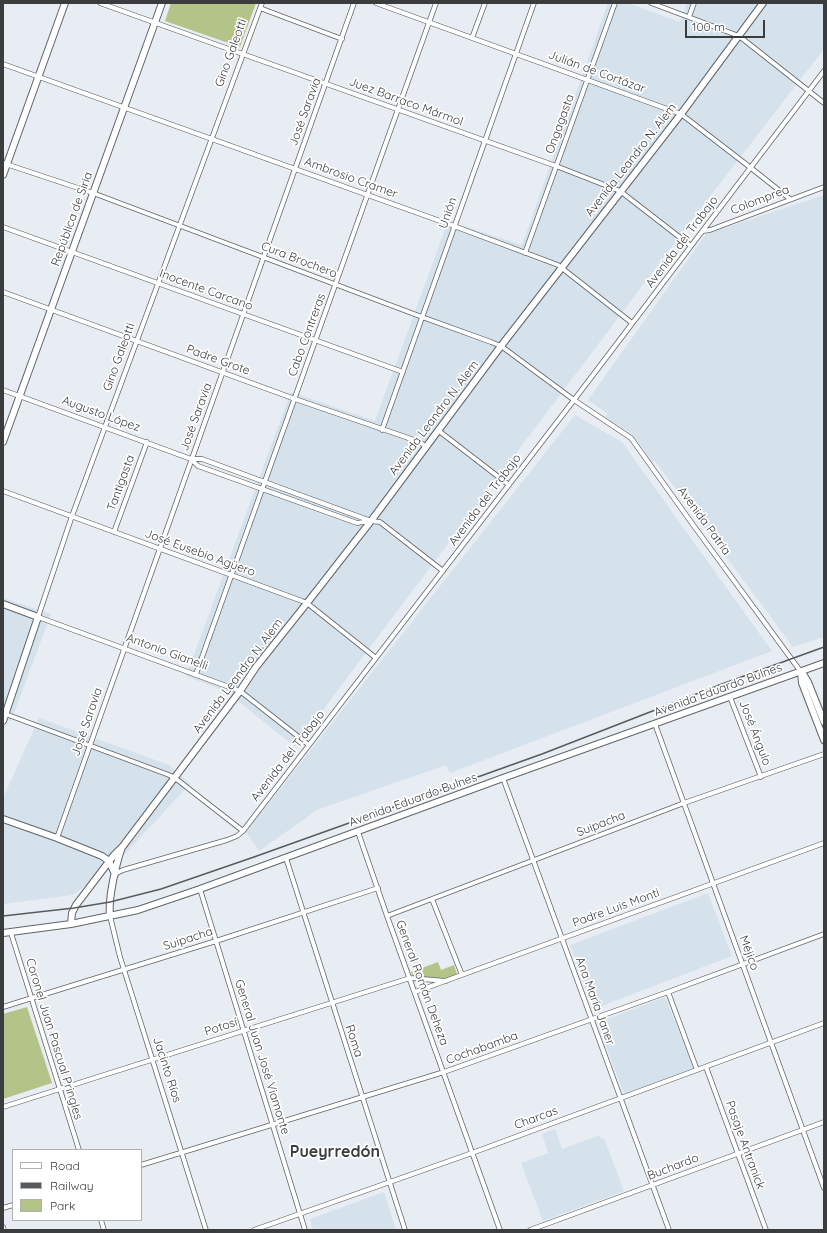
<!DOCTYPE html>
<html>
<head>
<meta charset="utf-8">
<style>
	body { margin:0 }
	#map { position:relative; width:827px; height:1233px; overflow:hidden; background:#e7edf3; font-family:Quicksand,sans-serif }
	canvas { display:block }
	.frame { position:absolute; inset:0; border:4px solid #3a3c3e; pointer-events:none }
	.legend { position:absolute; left:12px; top:1149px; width:130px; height:72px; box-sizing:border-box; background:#fff; border:1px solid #b0b1b2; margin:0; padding:5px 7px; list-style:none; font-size:12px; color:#3a3c3e }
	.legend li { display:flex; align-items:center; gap:8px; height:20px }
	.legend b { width:20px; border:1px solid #b0b1b2 }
	.scale { position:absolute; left:685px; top:20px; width:80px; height:18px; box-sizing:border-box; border:2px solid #3a3c3e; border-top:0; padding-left:5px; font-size:12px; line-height:14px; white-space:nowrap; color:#3a3c3e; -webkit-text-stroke:3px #fff; paint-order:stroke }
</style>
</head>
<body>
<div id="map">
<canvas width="827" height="1233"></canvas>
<div class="frame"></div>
<ul class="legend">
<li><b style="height:5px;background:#fff"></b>Road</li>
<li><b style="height:5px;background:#585b5d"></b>Railway</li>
<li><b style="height:11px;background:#b4c388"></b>Park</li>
</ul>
<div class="scale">100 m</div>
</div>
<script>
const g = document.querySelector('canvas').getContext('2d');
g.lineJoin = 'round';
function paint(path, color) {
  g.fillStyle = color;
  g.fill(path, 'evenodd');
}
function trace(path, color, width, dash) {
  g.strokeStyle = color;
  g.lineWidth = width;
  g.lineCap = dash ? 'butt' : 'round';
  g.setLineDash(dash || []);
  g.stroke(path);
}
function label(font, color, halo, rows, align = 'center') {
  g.font = font + ' Quicksand,sans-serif';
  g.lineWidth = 3.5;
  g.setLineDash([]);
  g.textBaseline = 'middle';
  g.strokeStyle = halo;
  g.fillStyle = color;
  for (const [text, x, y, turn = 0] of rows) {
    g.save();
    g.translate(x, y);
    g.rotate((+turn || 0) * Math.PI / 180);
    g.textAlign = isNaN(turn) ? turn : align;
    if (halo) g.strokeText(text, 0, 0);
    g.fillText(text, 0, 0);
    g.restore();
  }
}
const built = new Path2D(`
	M 608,3 L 628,3 L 680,22 L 687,3 L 824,3 L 824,49 L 691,221 L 295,747 L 227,692 L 186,676 L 291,392 L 375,421 L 448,221 L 522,245 Z
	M 824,195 L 824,637 L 793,647 L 655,461 L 652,463 L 642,447 L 631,433 L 605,417 L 608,414 L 588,400 L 706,234 Z
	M 575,415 L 622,442 L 772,651 L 450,773 L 446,765 L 317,810 L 259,851 L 246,832 Z
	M 3,598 L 51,614 L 11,721 L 3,718 Z
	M 39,718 L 169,765 L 190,784 L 124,855 L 73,895 L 3,904 L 3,798 Z
	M 708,893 L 732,956 L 594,1009 L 570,945 Z
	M 665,997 L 694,1068 L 624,1094 L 597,1023 Z
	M 555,1129 L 562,1149 L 600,1135 L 602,1139 L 604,1138 L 624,1191 L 543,1221 L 521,1163 L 548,1153 L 542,1134 Z
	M 384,1192 L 396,1230 L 313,1230 L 310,1219 Z`);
const green = new Path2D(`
	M 171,3 L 256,3 L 240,47 L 165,21 Z
	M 438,962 L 441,970 L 454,965 L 457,974 C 448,984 425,978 413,977 L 411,972 Z
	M 27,1007 L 52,1083 L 3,1099 L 3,1014 Z`);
const street = new Path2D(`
	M 100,3 L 556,166 L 620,191 L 691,246
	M 262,3 L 72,516 L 38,617 L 240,691 L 309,745
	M 376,3 L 681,114 L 751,168 L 790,199
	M 651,3 L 739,36 L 824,103
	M 260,8 L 342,39
	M 689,17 L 694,3
	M 472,38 L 485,3
	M 3,64 L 454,226 L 558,265 L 632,323
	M 3,163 L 93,193 L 422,317 L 491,342 L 501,346 L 574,400 L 631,438 L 691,522 L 801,672
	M 3,227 L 403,372
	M 703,231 L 710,230 L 824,187
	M 525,253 L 615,3
	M 3,292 L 295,399 L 420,442 L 426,447
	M 3,390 L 191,459 L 202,459 L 371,521
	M 382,430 L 534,3
	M 439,431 L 509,485
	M 191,459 L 198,466 L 357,523 L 371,521 L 380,522 L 443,571
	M 3,491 L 302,601 L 307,603 L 376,658
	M 114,532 L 147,442
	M 196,674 L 436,3
	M 730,697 L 761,777
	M 3,713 L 169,775 L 175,778 L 243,831
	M 655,724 L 824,1188
	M 503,778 L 669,1230
	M 358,832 L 387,916 L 500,1230
	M 57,838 L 354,3
	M 286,858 L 405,1230
	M 115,874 L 123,870 L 227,840 L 237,836 L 243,831 L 574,400 L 824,71
	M 200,889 L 305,1230
	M 432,899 L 462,975
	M 110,916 L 120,957 L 206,1230
	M 387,916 L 684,803 L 824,754
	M 11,933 L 79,1150
	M 415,992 L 824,843
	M 668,992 L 697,1070
	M 3,1007 L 216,941 L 378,888
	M 706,1067 L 766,1230
	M 3,1107 L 410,978 L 446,981
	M 141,1165 L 444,1072 L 668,992 L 824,934
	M 3,1208 L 13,1205
	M 101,1220 L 104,1230
	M 3,1227 L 4,1230
	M 254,1230 L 472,1153 L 824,1023
	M 530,1230 L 824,1122`);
const secondary = new Path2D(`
	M 3,175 L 65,3
	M 3,442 L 162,3
	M 3,604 L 38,617 L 3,721
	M 801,672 L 802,683 L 824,740
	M 802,672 L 808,682 L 824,722
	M 3,819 L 57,838 L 102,856 L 109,861 L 115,874
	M 110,916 C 108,898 116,864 122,847
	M 71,924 L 72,913 L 76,905 L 114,855 L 123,846 L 240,691 L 256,667 L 307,603 L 371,521 L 501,346 L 681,114 L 763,3
	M 3,933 L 71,924 L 138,910 L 200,889 L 503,778 L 824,663`);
const rail = new Path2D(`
	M 3,916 L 74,908 L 110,902 L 161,889 L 254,857 L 542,754 L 722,684 L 824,647`);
const streetNames = [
	["Gino Galeotti",231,53,-70],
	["Julián de Cortázar",597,72,20],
	["Juez Barraco Mármol",406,102,20],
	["José Saravia",305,112,-70],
	["Ongagasta",560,124,-70],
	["Avenida Leandro N. Alem",631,160,-52],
	["Ambrosio Cramer",351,178,20],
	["Colomprea",760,200,-21],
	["Unión",448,213,-71],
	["República de Siria",72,219,-70],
	["Avenida del Trabajo",682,242,-53],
	["Cura Brochero",299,260,21],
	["Inocente Carcano",206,290,20],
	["Cabo Contreras",307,335,-70],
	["Gino Galeotti",119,357,-70],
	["Padre Grote",218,360,20],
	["Augusto López",101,414,20],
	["José Saravia",196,417,-70],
	["Avenida Leandro N. Alem",434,418,-53],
	["Tantigasta",121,483,-70],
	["Avenida del Trabajo",485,500,-53],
	["Avenida Patria",704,521,54],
	["José Eusebio Agüero",200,553,20],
	["Antonio Gianelli",167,652,20],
	["Avenida Leandro N. Alem",238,676,-53],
	["Avenida Eduardo Bulnes",718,690,-20],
	["José Saravia",87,722,-71],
	["José Ángulo",755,733,69],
	["Avenida del Trabajo",288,756,-52],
	["Avenida Eduardo Bulnes",413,800,-20],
	["Suipacha",601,824,-21],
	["Padre Luis Monti",616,908,-20],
	["Suipacha",188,939,-18],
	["Méjico",749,953,70],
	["General Román Deheza",422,983,70],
	["Ana María Janer",595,1001,70],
	["Potosí",221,1027,-18],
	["Coronel Juan Pascual Pringles",54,1039,73],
	["Roma",354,1041,72],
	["Cochabamba",482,1048,-20],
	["General Juan José Viamonte",262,1057,73],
	["Jacinto Ríos",167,1070,72],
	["Charcas",536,1118,-20],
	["Pasaje Antranick",745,1145,70],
	["Buchardo",673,1167,-21]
];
const districtNames = [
	["Pueyrredón",335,1152]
];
paint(built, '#d5e2ec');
paint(green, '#b4c388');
trace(street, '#5f6569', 5.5);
trace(secondary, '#5f6569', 8);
trace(street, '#fff', 4);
trace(secondary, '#fff', 6);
trace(rail, '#585b5d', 1.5);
label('12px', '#3a3c3e', '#fff', streetNames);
label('bold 16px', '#3a3c3e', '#fff', districtNames);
</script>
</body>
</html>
